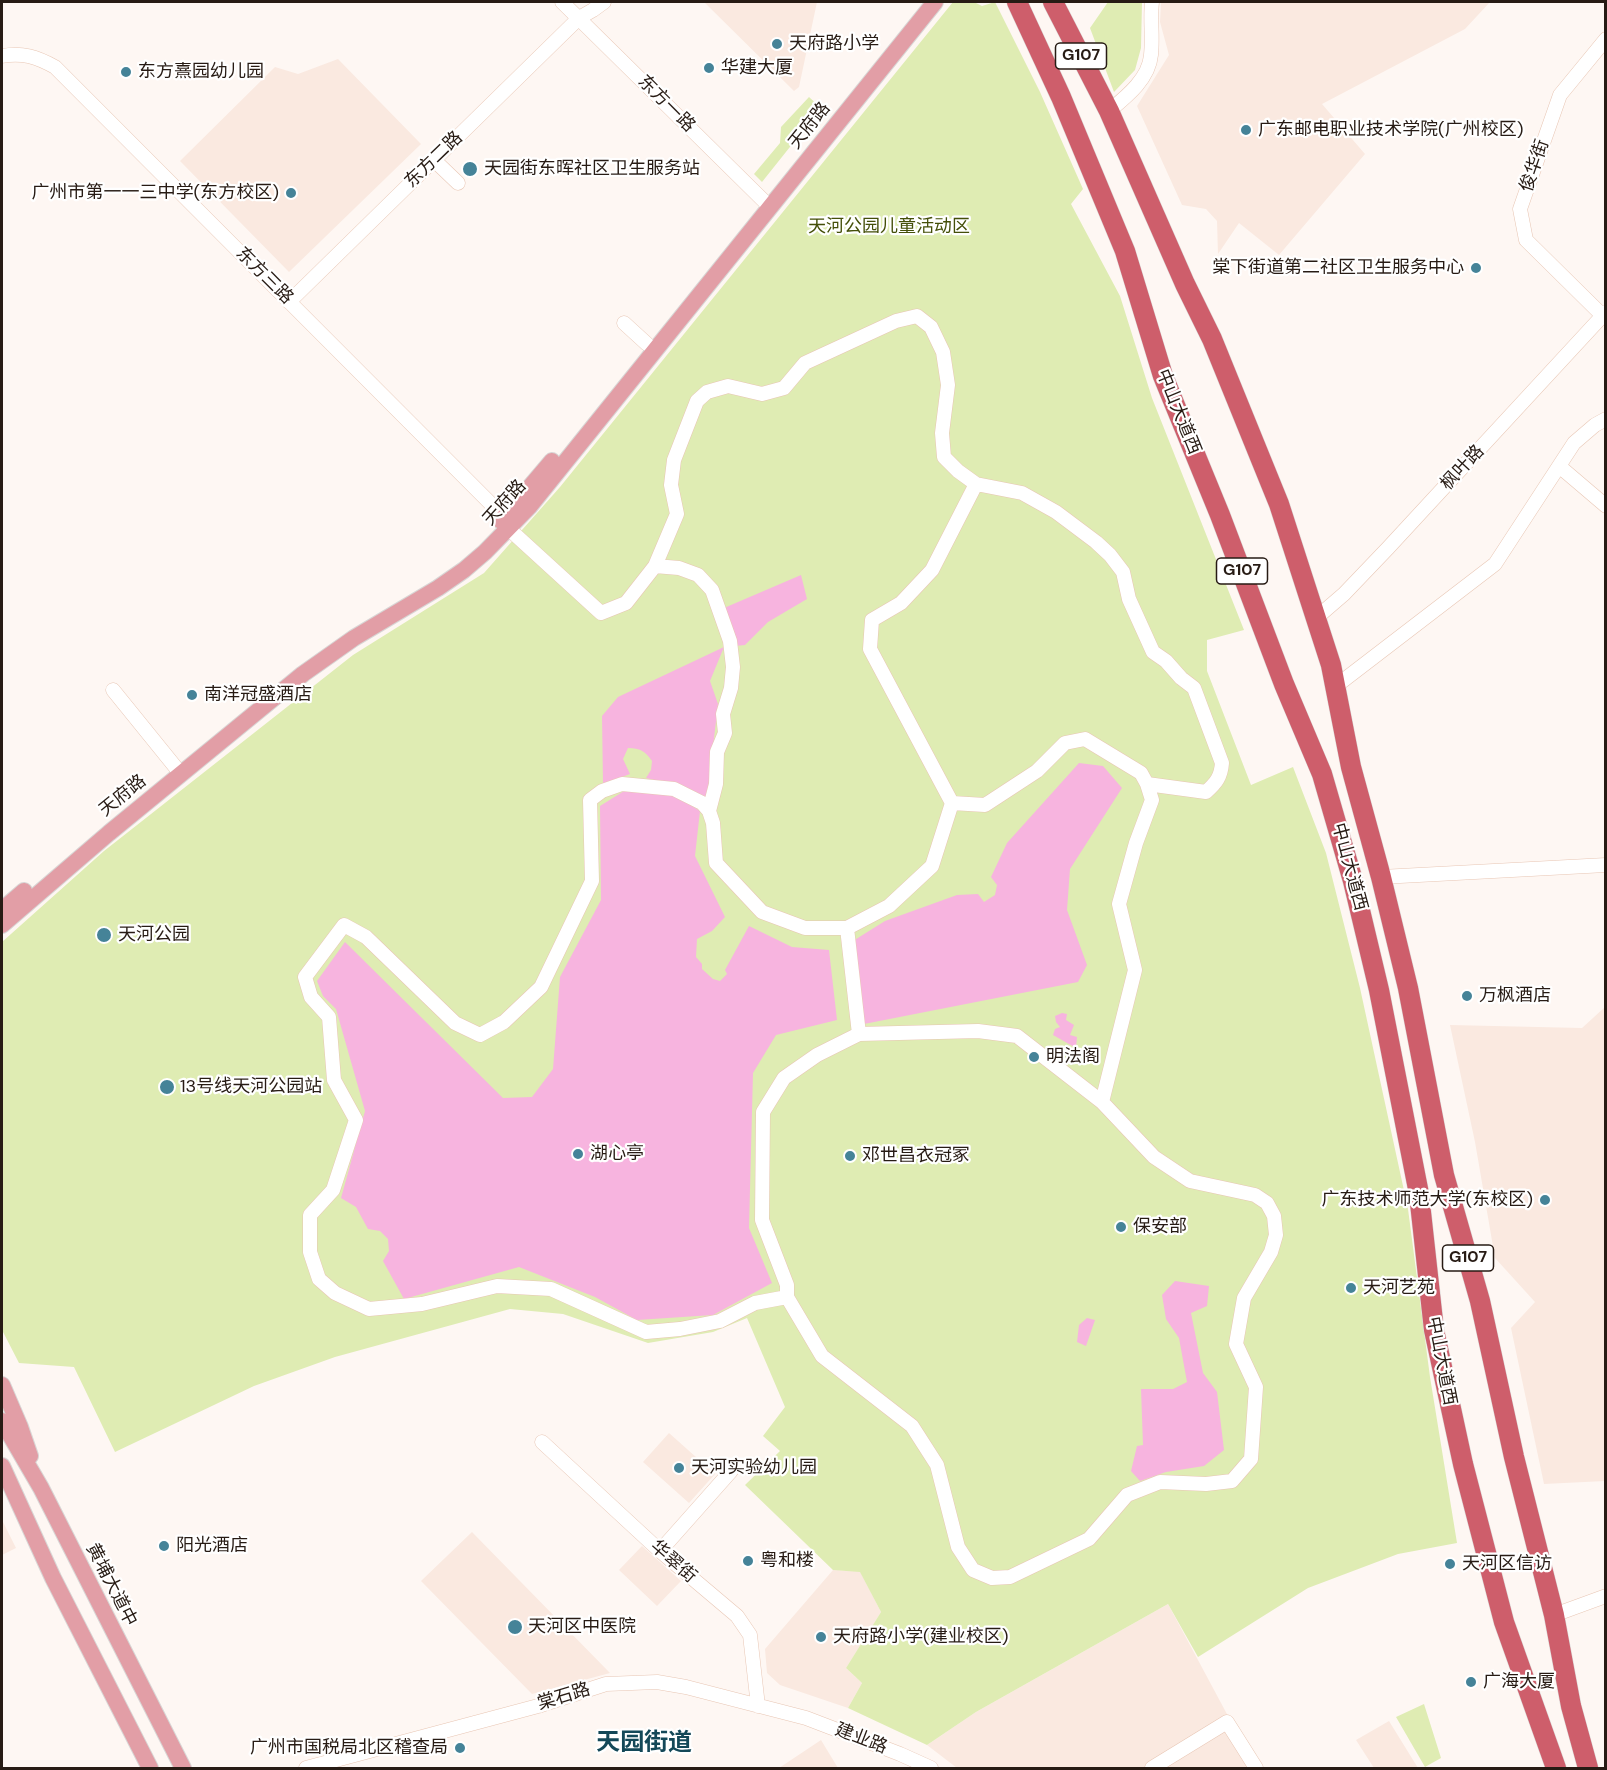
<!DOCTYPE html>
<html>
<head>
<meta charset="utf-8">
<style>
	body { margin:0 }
	#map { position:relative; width:1607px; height:1770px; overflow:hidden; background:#fef7f3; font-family:"DM Sans",sans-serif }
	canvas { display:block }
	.frame { position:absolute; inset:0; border:3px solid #271b14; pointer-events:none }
</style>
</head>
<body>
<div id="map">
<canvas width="1607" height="1770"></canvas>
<div class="frame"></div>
</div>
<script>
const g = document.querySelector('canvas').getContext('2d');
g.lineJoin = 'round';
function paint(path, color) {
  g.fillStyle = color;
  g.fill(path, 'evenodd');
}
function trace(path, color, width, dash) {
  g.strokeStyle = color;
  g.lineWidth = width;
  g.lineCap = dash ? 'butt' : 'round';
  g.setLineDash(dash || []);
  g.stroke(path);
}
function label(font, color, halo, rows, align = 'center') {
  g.font = font + ' "DM Sans","Noto Sans SC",sans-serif';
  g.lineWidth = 4.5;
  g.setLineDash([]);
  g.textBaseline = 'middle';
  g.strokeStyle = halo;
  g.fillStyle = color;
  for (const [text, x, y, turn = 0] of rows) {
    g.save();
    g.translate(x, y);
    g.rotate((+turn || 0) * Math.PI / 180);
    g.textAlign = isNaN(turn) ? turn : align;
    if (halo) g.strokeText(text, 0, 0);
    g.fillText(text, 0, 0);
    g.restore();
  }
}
const built = new Path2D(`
	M 704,2 L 817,2 L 799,87 L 794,91 Z
	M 1161,2 L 1490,2 L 1465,29 L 1322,104 L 1365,154 L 1279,255 L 1239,223 L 1218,254 L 1217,221 L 1206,209 L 1182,205 L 1137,106 L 1169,55 L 1160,22 Z
	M 338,59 L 421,144 L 289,272 L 180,161 L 275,67 L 298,74 Z
	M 1605,1007 L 1605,1481 L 1544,1484 L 1511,1328 L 1535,1302 L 1495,1258 L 1475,1142 L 1450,1025 L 1582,1028 Z
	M 669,1433 L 715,1474 L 689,1503 L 643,1462 Z
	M 2,1520 L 16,1548 L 2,1555 Z
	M 472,1532 L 610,1673 L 532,1694 L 421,1581 Z
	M 642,1546 L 681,1581 L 657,1606 L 619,1570 Z
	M 833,1570 L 860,1571 L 881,1612 L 846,1668 L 862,1683 L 848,1708 L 780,1685 L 767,1673 L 765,1649 Z
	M 1168,1604 L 1228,1716 L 1259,1768 L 957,1768 L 927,1745 L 976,1712 Z
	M 1389,1721 L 1418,1768 L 1374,1768 L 1356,1740 Z
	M 821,1740 L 838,1768 L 779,1768 Z`);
const green = new Path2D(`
	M 953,2 L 974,2 L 982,6 L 995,2 L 1040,92 L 1083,189 L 1071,204 L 1120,296 L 1152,398 L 1244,630 L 1207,640 L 1207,671 L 1251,785 L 1293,767 L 1326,853 L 1360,988 L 1408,1209 L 1430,1377 L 1457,1543 L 1398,1554 L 1308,1588 L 1198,1657 L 1168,1604 L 976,1712 L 927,1745 L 848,1708 L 862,1683 L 846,1668 L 881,1612 L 860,1572 L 833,1570 L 745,1485 L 780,1451 L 763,1436 L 785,1407 L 747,1318 L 713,1332 L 648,1343 L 563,1314 L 510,1309 L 335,1357 L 254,1386 L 115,1452 L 74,1367 L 19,1363 L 2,1330 L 2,942 L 104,851 L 353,655 L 484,573 L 560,487 Z
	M 1108,2 L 1142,2 L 1141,48 L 1135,70 L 1114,92 L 1090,28 Z
	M 809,97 L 821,108 L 762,182 L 754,174 L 780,143 L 781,127 Z
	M 1424,1704 L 1441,1758 L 1425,1767 L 1396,1717 Z`);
const water = new Path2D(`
	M 801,575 L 807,599 L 768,622 L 745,645 L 735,646 L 724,608 Z
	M 724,647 L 710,681 L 718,704 L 707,798 L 685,787 L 646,778 L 651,770 L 652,761 C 645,751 640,748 628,748 L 623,759 L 630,774 L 603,784 L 602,716 L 618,697 Z
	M 1079,763 L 1103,766 L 1122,788 L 1070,869 L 1067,910 L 1087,965 L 1078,982 L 864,1024 L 853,941 L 885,921 L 957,895 L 978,894 L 984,902 L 995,895 L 997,885 L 991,877 L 1007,843 Z
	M 629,788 L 677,797 L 700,811 L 695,856 L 725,917 L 712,931 L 697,939 L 696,957 L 702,964 L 702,969 L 713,979 L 720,981 L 727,974 L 725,970 L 749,926 L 792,947 L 829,950 L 837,1020 L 776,1035 L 753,1073 L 749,1228 L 772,1283 L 713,1315 L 637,1320 L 595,1297 L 519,1267 L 404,1299 L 383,1261 L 389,1251 L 388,1239 L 380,1231 L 368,1229 L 356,1207 L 341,1198 L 365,1111 L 336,1009 L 323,996 L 317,981 L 345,942 L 503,1098 L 532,1097 L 553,1069 L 560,977 L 601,900 L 600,806 Z
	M 1062,1013 L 1067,1014 L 1066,1020 L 1074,1025 L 1070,1035 L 1077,1037 L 1076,1048 L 1053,1035 L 1055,1029 L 1060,1027 L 1056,1022 L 1055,1016 Z
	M 1175,1281 L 1209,1286 L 1207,1306 L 1191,1313 L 1203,1373 L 1217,1392 L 1224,1450 L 1204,1466 L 1166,1472 L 1140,1481 L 1131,1471 L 1137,1446 L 1143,1445 L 1141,1389 L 1173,1389 L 1187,1382 L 1179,1338 L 1166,1319 L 1162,1295 Z
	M 1087,1318 L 1095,1320 L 1086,1346 L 1077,1342 L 1079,1325 Z`);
const minor = new Path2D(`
	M 562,2 L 770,207
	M 2,56 C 22,52 37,57 55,67 L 511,524
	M 1109,111 C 1126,97 1149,79 1151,55 C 1153,37 1150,19 1152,2
	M 434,160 L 458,183
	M 289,302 L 579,18 L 593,10 L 604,2
	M 1602,315 L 1526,240 L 1520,209 L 1560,95 L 1606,39
	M 624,323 L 647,344
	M 1559,466 L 1606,506
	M 509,529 L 601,613 L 626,603 L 655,566 L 677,514 L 671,485 L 674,460 L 697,401 L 707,392 L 728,386 L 762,394 L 784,388 L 805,363 L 896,321 L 917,316 L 931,327 L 943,352 L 948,385 L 942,433 L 944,457 L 958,471 L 976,484 L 1022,493 L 1056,512 L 1096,542 L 1110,555 L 1123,572 L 1129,599 L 1153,652 L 1166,661 L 1181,678 L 1194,688 L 1222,763 C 1221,777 1216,783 1206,792 L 1147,784 L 1152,800 L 1136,843 L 1119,904 L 1135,970 L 1102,1102
	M 655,566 L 679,568 L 698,575 L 712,590 L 730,641 L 733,667 L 731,688 L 723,714 L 725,733 L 717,752 L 716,784 L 709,811
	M 1315,619 L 1344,594 L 1388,548 L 1606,312
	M 1336,686 L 1495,564 L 1574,443 L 1595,425 L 1606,419
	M 113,690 L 181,774
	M 952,803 L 985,805 L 1037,771 L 1065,743 L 1085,739 L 1141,773 L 1147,784
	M 1381,877 L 1606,865
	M 847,928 L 859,1034
	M 978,1031 L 1017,1036 L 1102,1102 L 1154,1157 L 1190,1181 L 1255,1195 L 1267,1203 L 1274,1216 L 1276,1235 L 1271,1252 L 1244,1298 L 1236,1344 L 1256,1387 L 1251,1459 L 1232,1481 L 1206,1484 L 1160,1482 L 1127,1495 L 1089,1539 L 1010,1577 L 992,1578 L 973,1570 L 958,1547 L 937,1465 L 912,1426 L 822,1356 L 787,1297 L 787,1285 L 762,1220 L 763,1112 L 784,1078 L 817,1055 L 859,1034 Z
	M 787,1297 L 755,1303 L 720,1321 L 680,1329 L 646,1332 L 551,1289 L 497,1286 L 422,1304 L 369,1309 L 335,1293 L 319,1279 L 310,1252 L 310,1215 L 333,1190 L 356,1120 L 334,1080 L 329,1017 L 311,997 L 305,977 L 344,925 L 366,937 L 455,1023 L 480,1035 L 504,1022 L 541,987 L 592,881 L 590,800 L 602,791 L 622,784 L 674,789 L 702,803 L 709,811 L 713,823 L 716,863 L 762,912 L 805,928 L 847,928 L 889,906 L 932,866 L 952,803 L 870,649 L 872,620 L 901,603 L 932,570 L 976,484
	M 542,1442 L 660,1551 L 737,1616 L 750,1635 L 758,1706
	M 660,1551 L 731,1471
	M 1554,1615 L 1606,1596
	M 306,1768 L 538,1706 L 606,1684 L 657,1682 L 686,1687 L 806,1718 L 900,1754 L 931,1768
	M 1152,1768 L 1227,1722 L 1256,1768`);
const major = new Path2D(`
	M 501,521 L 552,461
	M 2,910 L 24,891
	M 2,925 L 109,833 L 303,674 L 354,638 L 438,588 L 464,570 L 485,552 L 529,507 L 935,2
	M 2,1385 L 20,1427 L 30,1456
	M 2,1421 L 41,1488 L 183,1768
	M 2,1466 L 53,1578 L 150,1768`);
const highway = new Path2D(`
	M 1017,2 L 1061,97 L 1125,251 L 1163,376 L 1220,515 L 1284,684 L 1322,774 L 1353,881 L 1379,990 L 1419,1194 L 1434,1330 L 1463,1464 L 1504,1622 L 1556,1768
	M 1053,2 L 1109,111 L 1185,284 L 1212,339 L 1279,504 L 1331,665 L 1351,767 L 1381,877 L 1408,988 L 1444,1175 L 1480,1301 L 1514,1457 L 1554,1615 L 1571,1706 L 1588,1768`);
const markers = [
	[777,44,6,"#458398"],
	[709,68,6,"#458398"],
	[126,72,6,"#458398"],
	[1246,130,6,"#458398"],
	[470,169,8,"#458398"],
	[291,193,6,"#458398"],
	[1476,268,6,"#458398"],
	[192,695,6,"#458398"],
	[104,935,8,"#458398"],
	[1467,996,6,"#458398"],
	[1034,1057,6,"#458398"],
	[167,1087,8,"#458398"],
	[578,1154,6,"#458398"],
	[850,1156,6,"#458398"],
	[1545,1200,6,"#458398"],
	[1121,1227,6,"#458398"],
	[1351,1288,6,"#458398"],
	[679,1468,6,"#458398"],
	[164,1546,6,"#458398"],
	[748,1561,6,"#458398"],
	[1450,1564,6,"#458398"],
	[515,1627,8,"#458398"],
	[821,1637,6,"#458398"],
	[1471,1682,6,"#458398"],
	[460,1748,6,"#458398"]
];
const shields = [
	[1081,56,51],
	[1242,571,51],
	[1468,1258,51]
];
const shieldNames = [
	["G107",1081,56],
	["G107",1242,571],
	["G107",1468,1258]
];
const poiNames = [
	["天府路小学",789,44],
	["华建大厦",721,68],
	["东方熹园幼儿园",138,72],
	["广东邮电职业技术学院(广州校区)",1258,130],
	["天园街东晖社区卫生服务站",484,169],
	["广州市第一一三中学(东方校区)",279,193,"right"],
	["棠下街道第二社区卫生服务中心",1464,268,"right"],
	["南洋冠盛酒店",204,695],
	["天河公园",118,935],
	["万枫酒店",1479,996],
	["明法阁",1046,1057],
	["13号线天河公园站",180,1087],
	["湖心亭",590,1154],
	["邓世昌衣冠冢",862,1156],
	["广东技术师范大学(东校区)",1533,1200,"right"],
	["保安部",1133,1227],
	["天河艺苑",1363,1288],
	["天河实验幼儿园",691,1468],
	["阳光酒店",176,1546],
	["粤和楼",760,1561],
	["天河区信访",1462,1564],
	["天河区中医院",528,1627],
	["天府路小学(建业校区)",833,1637],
	["广海大厦",1483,1682],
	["广州市国税局北区稽查局",448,1748,"right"]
];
const streetNames = [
	["东方一路",666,104,45],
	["天府路",810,126,-51],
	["东方二路",434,160,-44],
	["俊华街",1535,166,-71],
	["东方三路",264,276,45],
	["中山大道西",1178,412,68],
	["枫叶路",1463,468,-47],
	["天府路",505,503,-48],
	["天府路",123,796,-39],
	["中山大道西",1349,867,75],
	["中山大道西",1441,1361,79],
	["华翠街",673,1562,41],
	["黄埔大道中",111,1585,63],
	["棠石路",564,1697,-17],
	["建业路",861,1739,21]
];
const parkNames = [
	["天河公园儿童活动区",889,227]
];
const districtNames = [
	["天园街道",644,1744]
];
paint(built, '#fae9e0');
paint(green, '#dfecb3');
paint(water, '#f7b4df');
trace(minor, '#e8c6b4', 15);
trace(major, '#d8d6d5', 18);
trace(highway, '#d8d6d5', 21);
trace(minor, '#fff', 14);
trace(major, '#e29ea6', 16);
trace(highway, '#ce5e6b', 20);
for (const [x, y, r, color] of markers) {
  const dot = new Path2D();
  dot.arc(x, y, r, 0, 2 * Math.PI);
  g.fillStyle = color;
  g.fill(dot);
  trace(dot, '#fff', 2);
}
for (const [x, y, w] of shields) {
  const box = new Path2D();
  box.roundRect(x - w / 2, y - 13, w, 26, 4.5);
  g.fillStyle = '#fff';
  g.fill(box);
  trace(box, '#271b14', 1.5);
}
label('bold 16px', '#271b14', null, shieldNames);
label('18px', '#271b14', '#fff', poiNames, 'left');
label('18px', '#271b14', '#fff', streetNames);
label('18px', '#444f09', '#fff', parkNames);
label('bold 24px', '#144858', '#fff', districtNames);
</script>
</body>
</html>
